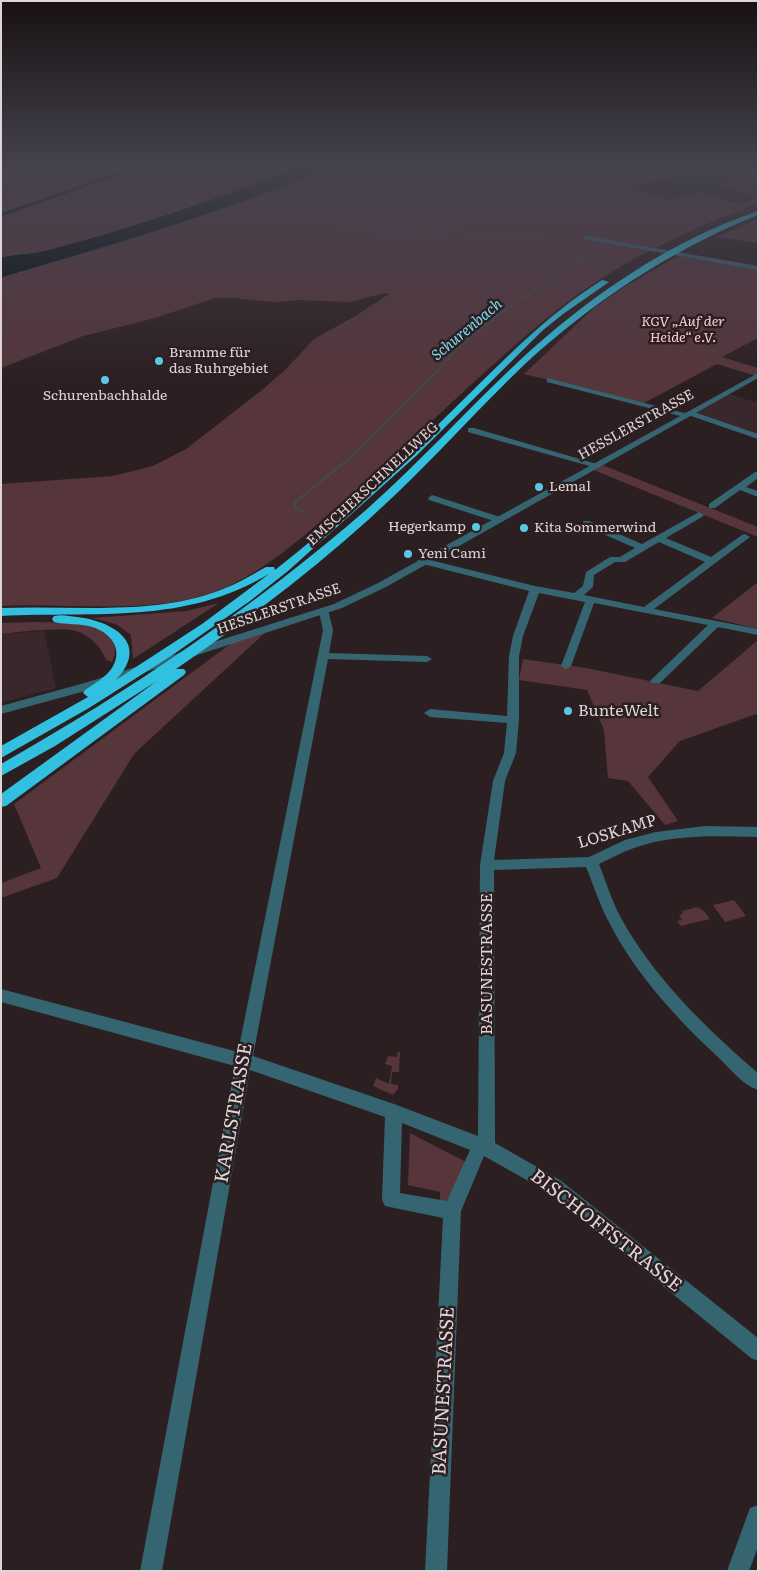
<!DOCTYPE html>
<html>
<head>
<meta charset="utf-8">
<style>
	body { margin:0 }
	#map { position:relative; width:759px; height:1572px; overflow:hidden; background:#2c1f21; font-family:Literata,serif }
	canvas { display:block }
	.frame { position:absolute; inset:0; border:2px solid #dfd5d7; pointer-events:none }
</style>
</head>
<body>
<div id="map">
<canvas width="759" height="1572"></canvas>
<div class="frame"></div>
</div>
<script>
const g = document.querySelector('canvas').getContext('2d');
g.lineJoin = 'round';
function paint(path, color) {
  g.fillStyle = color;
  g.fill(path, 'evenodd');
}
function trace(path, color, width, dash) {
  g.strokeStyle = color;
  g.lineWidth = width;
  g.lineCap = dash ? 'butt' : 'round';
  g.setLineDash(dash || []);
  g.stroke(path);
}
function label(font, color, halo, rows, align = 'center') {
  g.font = font + ' Literata,serif';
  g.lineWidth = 5;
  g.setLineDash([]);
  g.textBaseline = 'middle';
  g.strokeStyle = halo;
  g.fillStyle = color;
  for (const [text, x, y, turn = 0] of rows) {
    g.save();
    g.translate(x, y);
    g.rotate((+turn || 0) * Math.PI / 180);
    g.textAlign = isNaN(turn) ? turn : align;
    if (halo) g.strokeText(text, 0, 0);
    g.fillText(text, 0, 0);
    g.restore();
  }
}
const built = new Path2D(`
	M 727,393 L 758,403 L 758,436 L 690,413 Z
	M 44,631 L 56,688 L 1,703 L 1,634 Z`);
const green = new Path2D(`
	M 71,167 L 297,167 C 217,200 134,227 50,249 C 34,254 18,253 1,257 L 1,168 L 17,170 L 26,168 L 37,171 Z
	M 301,167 L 758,167 L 758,204 C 706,223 657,244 610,273 C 555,307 508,351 460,395 C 409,442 358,489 305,535 C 279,556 253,576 222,589 C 152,617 74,602 1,606 L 1,484 L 113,476 L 153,466 L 186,449 L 262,390 L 286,369 L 314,339 L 357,315 L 389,294 L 385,293 L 350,302 L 300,300 L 274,302 L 233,298 L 215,298 L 155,318 L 83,336 L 1,368 L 1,278 C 110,246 220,216 323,169 ZM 713,170 L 736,181 L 717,186 L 756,197 L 738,204 L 702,192 L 669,200 L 631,186 Z
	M 758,219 L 758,243 L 716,237 Z
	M 678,256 L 758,269 L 758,338 L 722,357 L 758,368 L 758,374 L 756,376 L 717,364 L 644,403 L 524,374 L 594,308 L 621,289 Z
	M 600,464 L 758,527 L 758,537 L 591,469 Z
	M 758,582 L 758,629 L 712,618 Z
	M 219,603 L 133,659 L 131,635 L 116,624 L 92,618 L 186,611 Z
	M 36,622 C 60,623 131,620 112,662 L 106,660 C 101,647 90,635 76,631 C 64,627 15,632 1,634 L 1,623 Z
	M 269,629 L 134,754 L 57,878 L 1,898 L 1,883 L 41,868 L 14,804 L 237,639 Z
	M 758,640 L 758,715 L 756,714 L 680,741 L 648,777 L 678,821 L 665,825 L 628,781 L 608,778 L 604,730 L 587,690 L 519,680 L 523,659 L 586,668 L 698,691 Z
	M 734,900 L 746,916 L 725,922 L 713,905 Z
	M 698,907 L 705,912 L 710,919 L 681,926 L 677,921 L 682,920 L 679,915 L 683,913 L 682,911 Z
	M 398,1052 L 400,1052 L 399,1072 L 392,1072 L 391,1084 L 398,1085 L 398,1089 L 393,1095 L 373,1086 L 376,1078 L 389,1084 L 392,1066 L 385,1064 L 388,1056 L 397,1057 Z
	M 410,1133 L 466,1162 L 449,1205 L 440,1203 L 440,1192 L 408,1185 Z`);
const water = new Path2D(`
	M 132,167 L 145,167 L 1,217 L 1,213 Z
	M 297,167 L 331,167 C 224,213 113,245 1,278 L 1,257 C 18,253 34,254 50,249 C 134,227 216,199 297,167 Z`);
const streamFar2 = new Path2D(`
	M 138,168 L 178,167
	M 347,172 L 424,175 L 564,167
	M 290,213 L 387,235 L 546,248 L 578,253 L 587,258
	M 317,215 L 375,227 L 467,232 L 562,242 L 559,245`);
const streamFar1 = new Path2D(`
	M 437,372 C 443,366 448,358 454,352 C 492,314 542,286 587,258 L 585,257`);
const stream = new Path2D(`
	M 304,512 L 295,508 L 295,502 L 350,458 L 438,371`);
const minor = new Path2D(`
	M 586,236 L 758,266 L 758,270 L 584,239 Z
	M 547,378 L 684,413 L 691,411 L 758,434 L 758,439 L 688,415 L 684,417 L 547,382 Z
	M 468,428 L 474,428 L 600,465 L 593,467 L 468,432 Z
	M 755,472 L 758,472 L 758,478 L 746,487 L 758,491 L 758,497 L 740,490 L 715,508 L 709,508 L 709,504 Z
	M 432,495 L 500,517 L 502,519 L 500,521 L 494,521 L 429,500 L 428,498 Z
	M 699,512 L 704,515 L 702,517 L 666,538 L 711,557 L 742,535 L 745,534 L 750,537 L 654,609 L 758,629 L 758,635 L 718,627 L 660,683 L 652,683 L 650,681 L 652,679 L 708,625 L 594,603 L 571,666 L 566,669 L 561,666 L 585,602 L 539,593 L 523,636 L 519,656 L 519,720 L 516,753 L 505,781 L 494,860 L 589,857 L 625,840 L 656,832 L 705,826 L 758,827 L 758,837 C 717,836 673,834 634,848 C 622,852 610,859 599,864 C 606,882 612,901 621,918 C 654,978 706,1028 758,1073 L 758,1090 C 743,1085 731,1070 720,1059 C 678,1020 636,975 610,924 C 600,906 594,886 586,867 L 494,870 L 495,1143 L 560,1180 L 758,1338 L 758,1361 L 751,1358 L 548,1192 L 484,1156 L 461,1211 L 447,1571 L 425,1571 L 443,1218 L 385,1206 L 382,1200 L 385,1117 L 250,1070 L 162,1571 L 140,1571 L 235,1066 L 1,1002 L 1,989 L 238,1052 L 323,630 L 319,612 L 320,610 L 328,610 L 333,630 L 329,653 L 427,656 L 432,659 L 427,662 L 328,659 L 253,1056 L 394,1104 L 478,1136 L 480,865 L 493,781 L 504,753 L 507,723 L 430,717 L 424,713 L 430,709 L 507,716 L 509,656 L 513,636 L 529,591 L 419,563 L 417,561 L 422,558 L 535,586 L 574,593 L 583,586 L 586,572 L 610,557 L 620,557 L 635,548 L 583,525 L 583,521 L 589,521 L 642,544 ZM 659,542 L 705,562 L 644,607 L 584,595 L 593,587 L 594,575 L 615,562 L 625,562 ZM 402,1123 L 470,1150 L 447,1201 L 400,1193 Z
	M 758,1505 L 758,1547 L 749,1571 L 727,1571 L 750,1508 Z`);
const tertiary = new Path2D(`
	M 758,373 L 758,378 L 386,587 L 342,608 L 96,688 L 1,714 L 1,706 L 88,682 L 334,604 L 378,583 Z`);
const motorway = new Path2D(`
	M 758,211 L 758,215 C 671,250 595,300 526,363 C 481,406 440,452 395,495 C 328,559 253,616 176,669 L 184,669 L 186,672 L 184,675 L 6,806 L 1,807 L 1,794 L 157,681 L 55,746 L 1,776 L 1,764 C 131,690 253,608 366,510 C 419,463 467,410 519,361 C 587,298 669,241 758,211 Z
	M 602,280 L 609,282 L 563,314 L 542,331 L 416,456 L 288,571 L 250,601 L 171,656 L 89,708 L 1,758 L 1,746 L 88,697 L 83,693 L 85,690 C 94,684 106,677 112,668 C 124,649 110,632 92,627 C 79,623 66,625 54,622 L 52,619 L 54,616 C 61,614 70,616 77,617 C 112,621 151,643 116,680 L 202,624 L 269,574 C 183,625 97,611 1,616 L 1,608 C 73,605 150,616 218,591 C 235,585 250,576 266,567 L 274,567 L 275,570 C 338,521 397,465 454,409 C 501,363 545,316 602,280 Z`);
const markers = [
	[159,361,5,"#59c8e5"],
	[105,380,5,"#59c8e5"],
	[539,487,5,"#59c8e5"],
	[476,527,5,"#59c8e5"],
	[524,528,5,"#59c8e5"],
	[408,554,5,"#59c8e5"],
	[568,711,5,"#59c8e5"]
];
const farParknames = [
	["KGV „Auf der",683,322],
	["Heide“ e.V.",683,338]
];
const farPoinames = [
	["Bramme für",169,353],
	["das Ruhrgebiet",169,369],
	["Schurenbachhalde",105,396,"center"],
	["Lemal",549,487],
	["Hegerkamp",466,527,"right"],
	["Kita Sommerwind",534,528],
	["Yeni Cami",418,554]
];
const farStreetnames = [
	["HESSLERSTRASSE",636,425,-29],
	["EMSCHERSCHNELLWEG",373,484,-43],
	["HESSLERSTRASSE",279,609,-19]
];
const farWaternames = [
	["Schurenbach",467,330,-40]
];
const poiNames = [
	["BunteWelt",578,711]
];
const streetNames = [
	["LOSKAMP",617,832,-17],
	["BASUNESTRASSE",487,964,-90]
];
const nearStreetnames = [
	["KARLSTRASSE",234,1113,-80],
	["BISCHOFFSTRASSE",606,1231,38],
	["BASUNESTRASSE",444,1391,-87]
];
paint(built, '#3a272b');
paint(green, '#56353b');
paint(water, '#000b0f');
trace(water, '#43484b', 1);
trace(streamFar2, '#43484b', 1);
trace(streamFar1, '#43484b', 2);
trace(stream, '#43484b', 2.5);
paint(minor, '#366572');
paint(tertiary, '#366572');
paint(motorway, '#31c0e0');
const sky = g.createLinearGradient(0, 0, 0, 387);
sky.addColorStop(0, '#181112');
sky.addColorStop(0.43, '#45424e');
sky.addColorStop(1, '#45424e00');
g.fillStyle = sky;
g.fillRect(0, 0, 759, 387);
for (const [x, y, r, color] of markers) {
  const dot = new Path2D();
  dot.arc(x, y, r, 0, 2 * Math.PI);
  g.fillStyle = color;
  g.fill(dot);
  trace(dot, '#2c1f21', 2);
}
label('italic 14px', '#fdccd4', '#2c1f21', farParknames);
label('14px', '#dfd5d7', '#2c1f21', farPoinames, 'left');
label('14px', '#dfd5d7', '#2c1f21', farStreetnames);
label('italic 15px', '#7bd6ef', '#2c1f21', farWaternames);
label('16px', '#dfd5d7', '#2c1f21', poiNames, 'left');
label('16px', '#dfd5d7', '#2c1f21', streetNames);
label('19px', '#dfd5d7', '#2c1f21', nearStreetnames);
</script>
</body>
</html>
